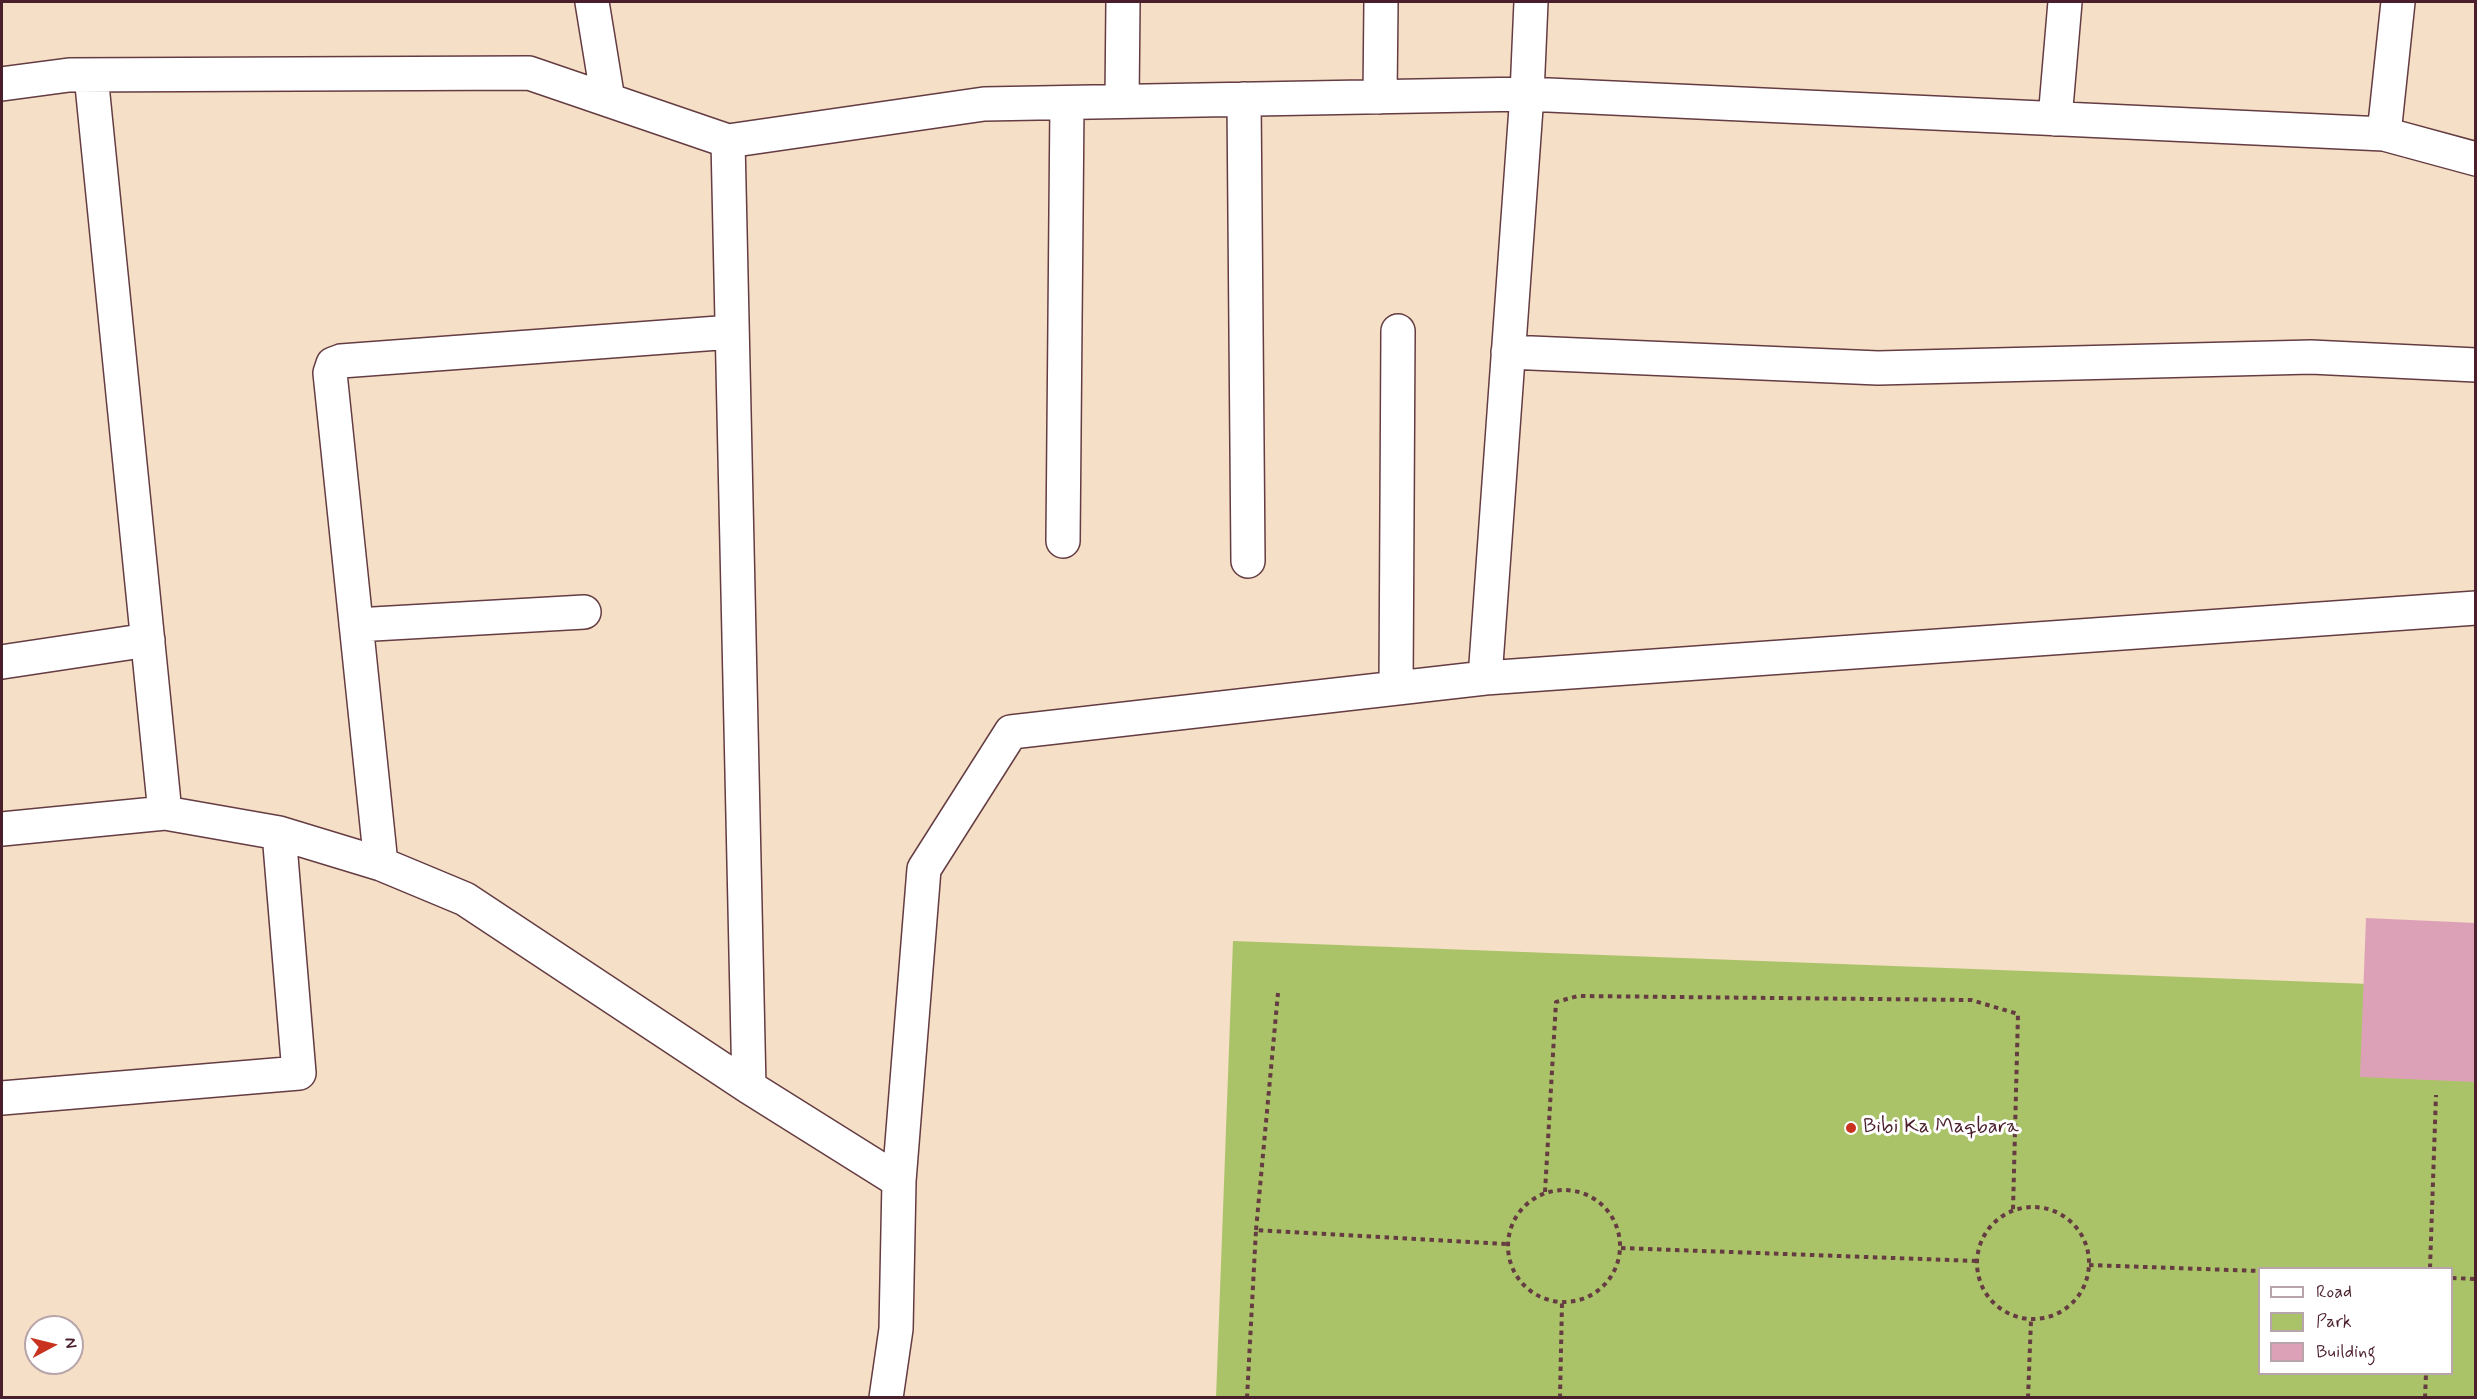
<!DOCTYPE html>
<html>
<head>
<meta charset="utf-8">
<style>
	body { margin:0 }
	#map { position:relative; width:2477px; height:1399px; overflow:hidden; background:#f5dfc6; font-family:Mynerve,sans-serif }
	canvas { display:block }
	.frame { position:absolute; inset:0; border:3px solid #4a1f2b; pointer-events:none }
	.legend { position:absolute; left:2258px; top:1267px; width:195px; height:108px; box-sizing:border-box; background:#fff; border:2px solid #b7a5aa; margin:0; padding:8px 10px; list-style:none; font-size:18px; color:#4a1f2b }
	.legend li { display:flex; align-items:center; gap:12px; height:30px }
	.legend b { width:30px; border:2px solid #b7a5aa }
	.north { position:absolute; left:24px; top:1315px; width:60px; height:60px; box-sizing:border-box; background:#fff; border:2px solid #b7a5aa; border-radius:50%; rotate:83deg; font-size:16px; font-weight:700; line-height:24px; text-align:center; color:#4a1f2b }
	.north::after { content:''; display:block; margin:auto; width:21px; height:27px; background:#c8321e; clip-path:polygon(50% 0,100% 100%,50% 72%,0 100%) }
</style>
</head>
<body>
<div id="map">
<canvas width="2477" height="1399"></canvas>
<div class="frame"></div>
<ul class="legend">
<li><b style="height:8px;background:#fff"></b>Road</li>
<li><b style="height:16px;background:#abc368"></b>Park</li>
<li><b style="height:16px;background:#dca1b7"></b>Building</li>
</ul>
<div class="north">N</div>
</div>
<script>
const g = document.querySelector('canvas').getContext('2d');
g.lineJoin = 'round';
function paint(path, color) {
  g.fillStyle = color;
  g.fill(path, 'evenodd');
}
function trace(path, color, width, dash) {
  g.strokeStyle = color;
  g.lineWidth = width;
  g.lineCap = dash ? 'butt' : 'round';
  g.setLineDash(dash || []);
  g.stroke(path);
}
function label(font, color, halo, rows, align = 'center') {
  g.font = font + ' Mynerve,sans-serif';
  g.lineWidth = 6;
  g.setLineDash([]);
  g.textBaseline = 'middle';
  g.strokeStyle = halo;
  g.fillStyle = color;
  for (const [text, x, y, turn = 0] of rows) {
    g.save();
    g.translate(x, y);
    g.rotate((+turn || 0) * Math.PI / 180);
    g.textAlign = isNaN(turn) ? turn : align;
    if (halo) g.strokeText(text, 0, 0);
    g.fillText(text, 0, 0);
    g.restore();
  }
}
const green = new Path2D(`
	M 1233,941 L 2475,988 L 2475,1397 L 1216,1398 ZM 2260,1268 L 2452,1268 L 2452,1374 L 2260,1374 Z`);
const building = new Path2D(`
	M 2366,918 L 2476,923 L 2476,1082 L 2360,1077 Z`);
const path = new Path2D(`
	M1508 1246a56 56 0 1 1 112 0a56 56 0 1 1-112 0Z
	M 1545,1192 L 1556,1002 L 1578,996 L 1971,1000 L 2018,1014 L 2013,1210
	M1977 1263a56 56 0 1 1 112 0a56 56 0 1 1-112 0Z
	M 1256,1230 L 1278,993
	M 1621,1248 L 1976,1261
	M 2089,1265 L 2260,1271
	M 2430,1268 L 2436,1095
	M 2452,1278 L 2476,1279
	M 1247,1398 L 1256,1230 L 1508,1244
	M 1560,1398 L 1562,1302
	M 2028,1398 L 2031,1320
	M 2425,1398 L 2426,1374`);
const minor = new Path2D(`
	M 592,2 L 608,100
	M 91,75 L 165,813
	M 2,84 L 69,75 L 529,73 L 728,141 L 984,104 L 1527,94 L 2384,134 L 2476,159
	M 1380,97 L 1381,2
	M 1244,99 L 1248,561
	M 1122,101 L 1123,2
	M 2055,119 L 2065,2
	M 2384,134 L 2398,2
	M 728,141 L 749,1087
	M 1508,352 L 1878,368 L 2311,357 L 2476,365
	M 1063,541 L 1067,103
	M 356,625 L 584,612
	M 2,662 L 148,640
	M 1485,678 L 1527,94 L 1531,2
	M 1396,688 L 1398,331
	M 2,829 L 165,813 L 279,833 L 381,864 L 465,899 L 749,1087 L 899,1181
	M 381,864 L 330,373 L 333,364 L 341,361 L 732,332
	M 2,1098 L 299,1073 L 279,833
	M 886,1398 L 896,1329 L 899,1181 L 924,869 L 1011,732 L 1485,678 L 2476,608`);
const markers = [
	[1851,1128,6,"#c8321e"]
];
const poiNames = [
	["Bibi Ka Maqbara",1863,1128]
];
paint(green, '#abc368');
paint(building, '#dca1b7');
trace(minor, '#643c42', 36);
trace(path, '#643c42', 4, [4.5, 4.5]);
trace(minor, '#fff', 33);
for (const [x, y, r, color] of markers) {
  const dot = new Path2D();
  dot.arc(x, y, r, 0, 2 * Math.PI);
  g.fillStyle = color;
  g.fill(dot);
  trace(dot, '#fff', 2);
}
label('21px', '#4a1f2b', '#fff', poiNames, 'left');
</script>
</body>
</html>
